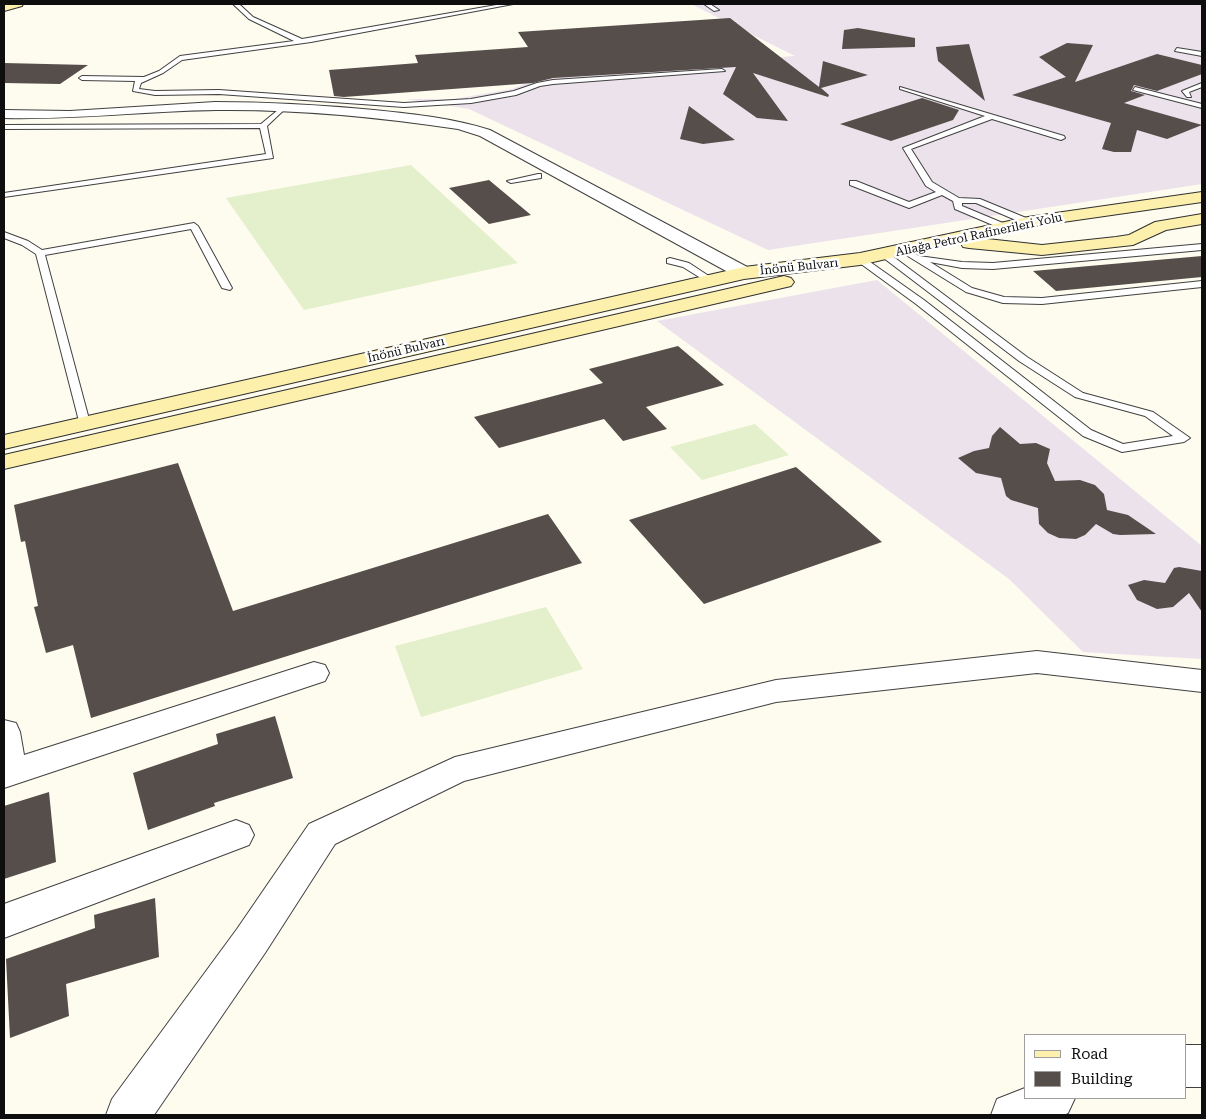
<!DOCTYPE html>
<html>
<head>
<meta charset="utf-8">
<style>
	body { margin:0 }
	#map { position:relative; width:1206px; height:1119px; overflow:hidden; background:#fefbef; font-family:"Roboto Serif",serif }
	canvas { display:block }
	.frame { position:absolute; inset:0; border:5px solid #0e0e0e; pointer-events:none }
	.legend { position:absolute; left:1024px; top:1034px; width:162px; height:65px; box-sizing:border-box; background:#fff; border:1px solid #9f9f9f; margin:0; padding:6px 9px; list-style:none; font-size:15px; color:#0e0e0e }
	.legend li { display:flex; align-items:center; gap:10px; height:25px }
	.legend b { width:25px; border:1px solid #9f9f9f }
</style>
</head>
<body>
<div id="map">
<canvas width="1206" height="1119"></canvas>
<div class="frame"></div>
<ul class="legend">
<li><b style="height:6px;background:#fcf0ac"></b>Road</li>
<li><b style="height:14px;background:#564e4a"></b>Building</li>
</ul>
</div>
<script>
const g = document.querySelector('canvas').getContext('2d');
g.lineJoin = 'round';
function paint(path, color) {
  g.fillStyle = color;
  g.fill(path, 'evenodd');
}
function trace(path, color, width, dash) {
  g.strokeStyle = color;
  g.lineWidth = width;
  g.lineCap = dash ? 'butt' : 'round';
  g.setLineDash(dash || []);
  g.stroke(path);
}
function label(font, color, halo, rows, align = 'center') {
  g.font = font + ' "Roboto Serif",serif';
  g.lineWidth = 5;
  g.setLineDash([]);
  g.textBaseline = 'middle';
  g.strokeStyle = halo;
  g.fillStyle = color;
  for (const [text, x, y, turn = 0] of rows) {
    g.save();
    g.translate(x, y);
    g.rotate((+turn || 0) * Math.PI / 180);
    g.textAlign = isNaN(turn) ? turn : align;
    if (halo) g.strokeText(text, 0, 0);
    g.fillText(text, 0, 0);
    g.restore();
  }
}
const industrial = new Path2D(`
	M 691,4 L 1202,4 L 1202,184 L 768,250 L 469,109 L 407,99 L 454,99 L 512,89 L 545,76 L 795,56 Z
	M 877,280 L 1202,546 L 1202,659 L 1083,652 L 1009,579 L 657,321 Z`);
const pitch = new Path2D(`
	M 411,165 L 518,263 L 304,310 L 226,198 Z
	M 755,424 L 789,455 L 702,480 L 670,447 Z
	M 546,607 L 583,669 L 421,717 L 395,646 Z`);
const building = new Path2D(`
	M 730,18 L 819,87 L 823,61 L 868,75 L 821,88 L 829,95 L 828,97 L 753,73 L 788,121 L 757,118 L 723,94 L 736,67 L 553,78 L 533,83 L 344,97 L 334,96 L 329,70 L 418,63 L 415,55 L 528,47 L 518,32 Z
	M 858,28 L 915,38 L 915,47 L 842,49 L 844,30 Z
	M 1067,43 L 1093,45 L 1075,82 L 1157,54 L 1202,65 L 1202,74 L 1157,91 L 1134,85 L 1131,91 L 1145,95 L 1124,103 L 1202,125 L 1167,139 L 1137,130 L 1131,152 L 1114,152 L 1102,149 L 1111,123 L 1012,95 L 1066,77 L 1039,57 Z
	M 969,44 L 985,101 L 938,61 L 936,47 Z
	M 4,63 L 88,65 L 60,84 L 4,83 Z
	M 922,98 L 959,110 L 953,120 L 891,141 L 840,124 Z
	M 689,106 L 735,140 L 703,144 L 680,139 Z
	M 489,180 L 531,215 L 489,224 L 449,188 Z
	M 1202,256 L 1202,277 L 1056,291 L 1033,271 Z
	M 678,346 L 724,385 L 646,407 L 667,429 L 623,441 L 604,419 L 499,448 L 474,417 L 603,383 L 589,369 Z
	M 1000,427 L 1020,444 L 1036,443 L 1050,449 L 1047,463 L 1055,481 L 1080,480 L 1095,485 L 1104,494 L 1107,510 L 1128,515 L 1156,534 L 1120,535 L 1113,534 L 1096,524 L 1085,535 L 1076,539 L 1059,538 L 1048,533 L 1039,524 L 1038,508 L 1011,500 L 1006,496 L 1001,478 L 976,473 L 958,458 L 974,451 L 989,448 L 992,436 Z
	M 178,463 L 233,611 L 548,514 L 582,563 L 91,718 L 73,645 L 46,653 L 34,607 L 38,606 L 25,541 L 21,542 L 14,505 Z
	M 796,467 L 882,542 L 704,604 L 629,520 Z
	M 1179,567 L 1202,571 L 1202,612 L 1189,593 L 1173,607 L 1157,609 L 1137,600 L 1128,585 L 1144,580 L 1165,583 L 1174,568 Z
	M 275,716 L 293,778 L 214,803 L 215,806 L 148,830 L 133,773 L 218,744 L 216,734 Z
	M 49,792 L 56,862 L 4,879 L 4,806 Z
	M 155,898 L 159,957 L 66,984 L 69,1016 L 10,1038 L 6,959 L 95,928 L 94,915 Z`);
const lane = new Path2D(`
	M 233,4 L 239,4 L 253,17 L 302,39 L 502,4 L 513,4 L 311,42 L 182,60 L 163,73 L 141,83 L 139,89 L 155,91 L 219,90 L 404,103 L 471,99 L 514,91 L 537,83 L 553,80 L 722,69 L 725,71 L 553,84 L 540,86 L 516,95 L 471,103 L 404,107 L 219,94 L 155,95 L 133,91 L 135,81 L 82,80 L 79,78 L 82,76 L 144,77 L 159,71 L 180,56 L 294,41 L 249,19 Z
	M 704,4 L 710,4 L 719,10 L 714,11 Z
	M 1177,48 L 1202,52 L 1202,56 L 1175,51 Z
	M 1202,83 L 1202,87 L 1189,92 L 1191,97 L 1187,97 L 1182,91 Z
	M 900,87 L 1064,136 L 1065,138 L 1061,140 L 992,119 L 911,149 L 932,182 L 959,198 L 980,199 L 1031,220 L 1031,224 L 1025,224 L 976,203 L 962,203 L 962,206 L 1010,226 L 1010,230 L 1007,231 L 955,209 L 953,201 L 942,195 L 909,208 L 850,185 L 850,181 L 856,181 L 909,202 L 936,192 L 926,186 L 903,148 L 985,116 L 900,89 Z
	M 1135,87 L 1202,104 L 1202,108 L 1133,90 Z
	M 284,105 L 286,108 L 267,126 L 273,158 L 4,197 L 4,193 L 266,154 L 260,128 L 4,129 L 4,125 L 261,124 Z
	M 538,174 L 541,174 L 541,178 L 511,183 L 507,181 Z
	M 194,223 L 198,226 L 232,288 L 230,290 L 222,288 L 191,229 L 45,255 L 90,423 L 88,425 L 80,425 L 36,254 L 22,245 L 4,238 L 4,232 L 28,241 L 42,250 Z
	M 1202,244 L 1202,250 L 993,269 L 962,268 L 930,262 L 972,288 L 1004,297 L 1042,298 L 1202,281 L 1202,287 L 1042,304 L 1003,303 L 966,292 L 898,250 L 903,247 L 919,256 L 962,262 L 993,263 Z
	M 881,252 L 887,252 L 1027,357 L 1083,393 L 1153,412 L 1190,438 L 1184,442 L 1122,452 L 1083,436 L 916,304 L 857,261 L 857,257 L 863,257 L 924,300 L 1091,430 L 1123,444 L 1173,436 L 1145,416 L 1075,397 L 1019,361 L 881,256 Z
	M 670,258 L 689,263 L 715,280 L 707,282 L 683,267 L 667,263 L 667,259 Z`);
const street = new Path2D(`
	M 215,102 C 269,102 321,105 374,110 C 414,114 452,118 490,130 L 751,269 L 753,273 L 751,277 L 737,277 L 480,136 L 458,129 C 378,117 297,109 216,110 C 145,111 75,120 4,118 L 4,110 L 70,111 Z
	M 1037,651 L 1202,670 L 1202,692 L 1037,673 L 776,702 L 464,781 L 335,844 L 265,953 L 154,1115 L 106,1115 L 112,1099 L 237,929 L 309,824 L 455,757 L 776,680 Z
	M 314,662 L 325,665 L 329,673 L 325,681 L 4,788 L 4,720 L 16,723 L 20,732 L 24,755 Z
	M 236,820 L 249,825 L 254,835 L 249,845 L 4,938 L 4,904 Z
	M 1185,1045 L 1202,1045 L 1202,1087 L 1185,1087 Z
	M 1025,1088 L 1025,1098 L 1075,1098 L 1068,1113 L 1064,1115 L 991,1115 L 997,1099 Z`);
const secondary = new Path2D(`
	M 23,4 L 22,6 L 4,11 L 4,5 Z
	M 1202,192 L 1202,202 L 1028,227 L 978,238 L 1042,245 L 1116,237 L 1129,235 L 1155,222 L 1202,214 L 1202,224 L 1166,230 L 1133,245 L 1042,255 L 969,248 L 963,247 L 960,242 L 860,265 L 744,279 L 4,449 L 4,435 L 744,267 L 860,253 L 1028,217 Z
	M 784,276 L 791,278 L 794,282 L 791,286 L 4,469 L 4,455 Z`);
const farStreetnames = [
	["Aliağa Petrol Rafinerileri Yolu",979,235,-12],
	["İnönü Bulvarı",799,267,-6],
	["İnönü Bulvarı",406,350,-13]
];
paint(industrial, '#ebe2ec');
paint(pitch, '#e4efcb');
paint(building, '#564e4a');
trace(lane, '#414141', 2);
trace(street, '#414141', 2);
trace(secondary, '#303030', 2);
paint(lane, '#fff');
paint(street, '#fff');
paint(secondary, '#fcf0ac');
label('12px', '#0e0e0e', '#fff', farStreetnames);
</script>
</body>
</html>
